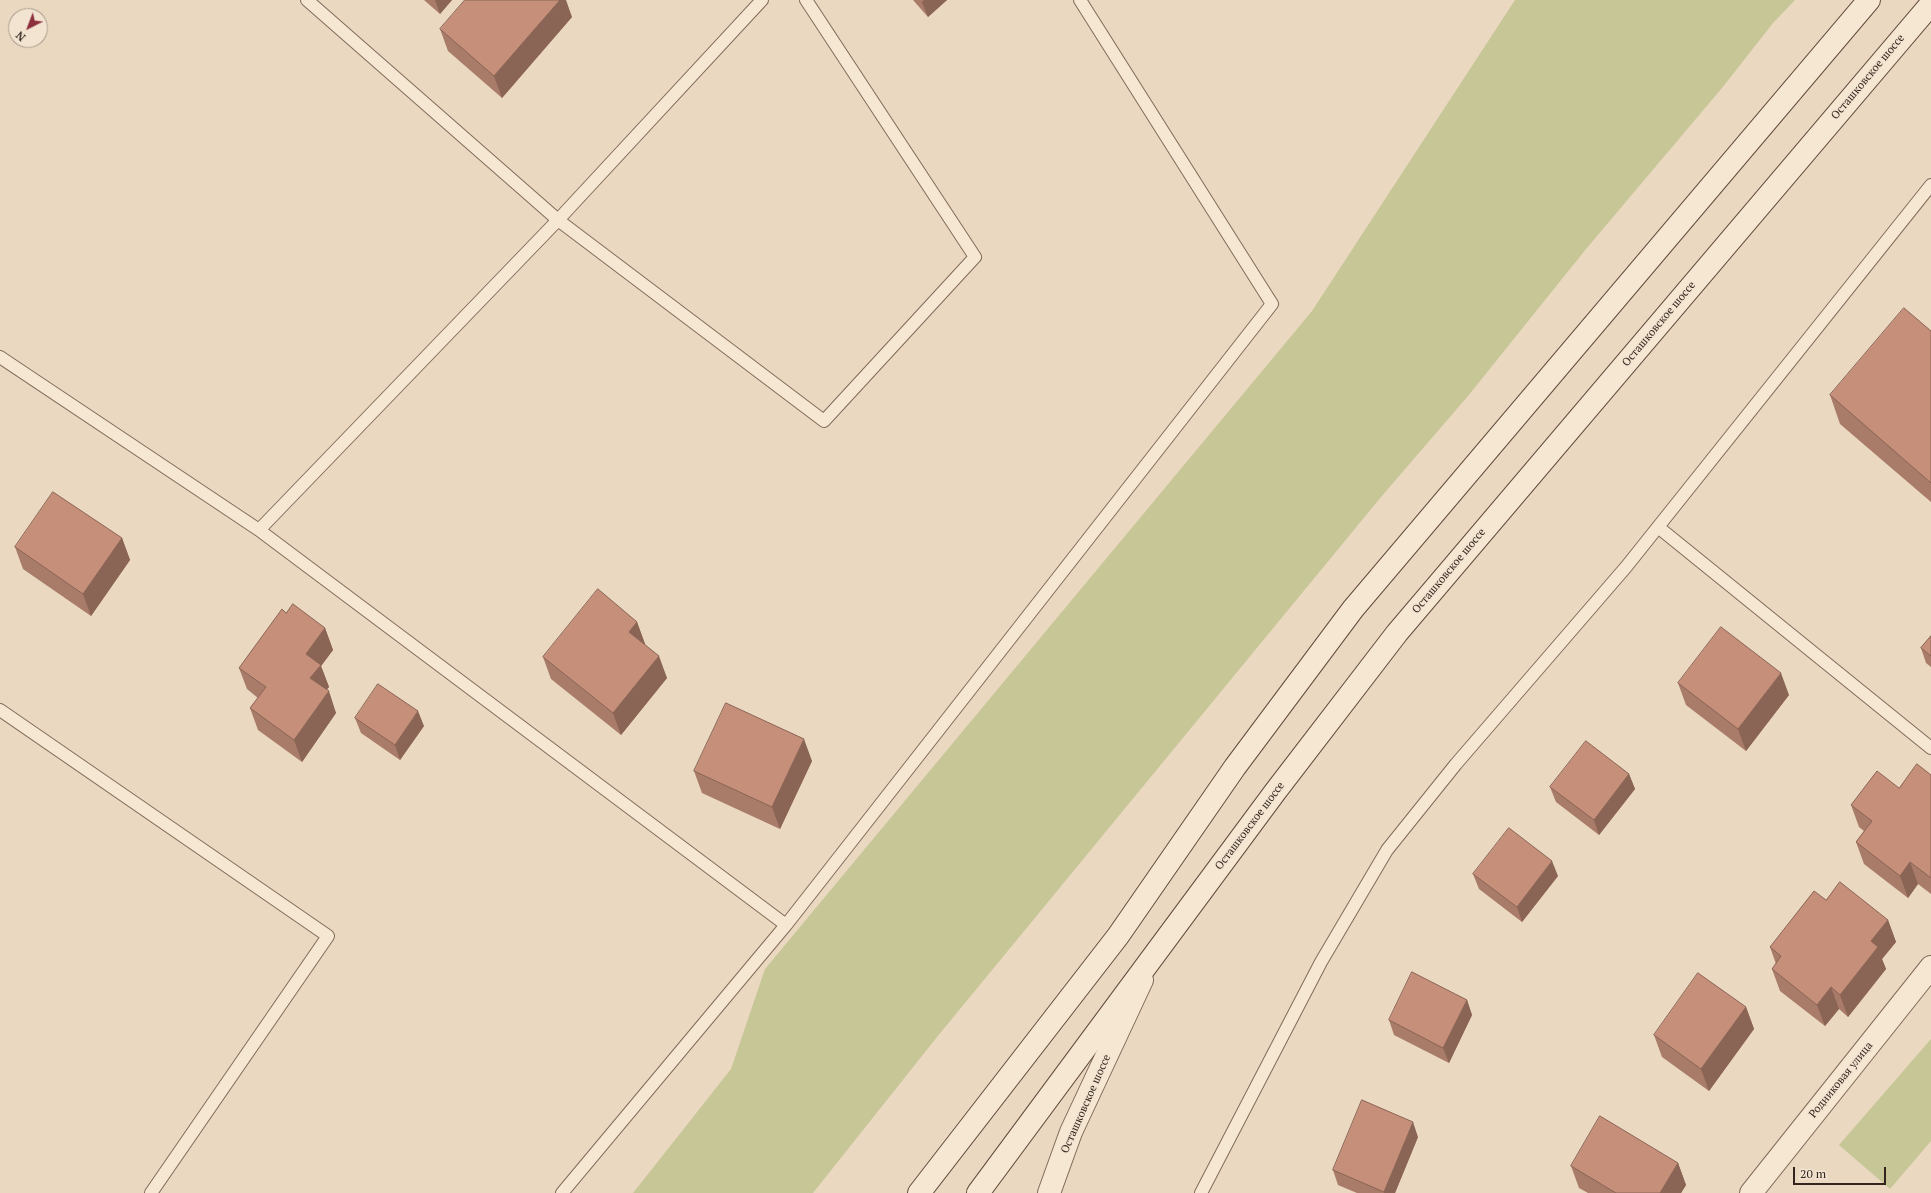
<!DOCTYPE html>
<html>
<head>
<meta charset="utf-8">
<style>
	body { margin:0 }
	#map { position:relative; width:1931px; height:1193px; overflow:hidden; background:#ead8c1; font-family:"PT Serif",serif }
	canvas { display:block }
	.north { position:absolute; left:8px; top:8px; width:40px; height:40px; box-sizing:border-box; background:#f2e4d0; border:1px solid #a69888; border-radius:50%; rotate:222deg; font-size:11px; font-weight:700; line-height:16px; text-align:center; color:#33251d }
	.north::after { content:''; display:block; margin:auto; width:14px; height:18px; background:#8c2f3c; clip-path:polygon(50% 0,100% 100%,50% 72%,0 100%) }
	.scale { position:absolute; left:1793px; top:1167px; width:93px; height:18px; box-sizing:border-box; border:2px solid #33251d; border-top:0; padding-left:5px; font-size:12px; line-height:14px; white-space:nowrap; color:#33251d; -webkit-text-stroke:3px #f2e4d0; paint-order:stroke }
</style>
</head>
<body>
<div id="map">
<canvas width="1931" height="1193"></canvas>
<div class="north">N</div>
<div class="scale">20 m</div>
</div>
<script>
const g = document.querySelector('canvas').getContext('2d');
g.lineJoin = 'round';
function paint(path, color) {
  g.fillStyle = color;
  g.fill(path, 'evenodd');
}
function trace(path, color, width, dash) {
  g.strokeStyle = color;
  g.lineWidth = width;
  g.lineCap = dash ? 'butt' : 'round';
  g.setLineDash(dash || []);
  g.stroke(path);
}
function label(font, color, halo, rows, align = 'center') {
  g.font = font + ' "PT Serif",serif';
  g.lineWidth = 3.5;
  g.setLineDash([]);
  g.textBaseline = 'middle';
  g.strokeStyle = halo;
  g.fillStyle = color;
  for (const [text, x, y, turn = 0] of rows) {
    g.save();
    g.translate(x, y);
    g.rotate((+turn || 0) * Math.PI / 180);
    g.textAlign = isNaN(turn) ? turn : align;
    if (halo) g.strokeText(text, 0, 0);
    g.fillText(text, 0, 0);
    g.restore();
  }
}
const green = new Path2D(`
	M 1515,0 L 1795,0 L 1773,23 L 1722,88 L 1586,249 L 1468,396 L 1381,497 L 937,1037 L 813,1193 L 633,1193 L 731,1069 L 765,969 L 1312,311 Z
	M 1931,1039 L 1931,1141 L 1890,1189 L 1839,1145 Z`);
const service = new Path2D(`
	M 307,0 L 558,220 L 824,421 L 975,257 L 806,0
	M 0,357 L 259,530 L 786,925
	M 1658,527 L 1931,748
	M 259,530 L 558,220 L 762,0
	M 0,710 L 328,936 L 151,1193
	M 562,1193 L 786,925 L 1272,304 L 1080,0
	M 1201,1193 L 1321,962 L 1387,850 L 1456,764 L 1626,567 L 1931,185`);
const minor = new Path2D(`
	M 1751,1193 L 1931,967`);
const tertiary = new Path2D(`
	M 1049,1193 L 1071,1132 L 1142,980`);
const secondary = new Path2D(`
	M 919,1193 L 1118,936 L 1235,767 L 1353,609 L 1869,0
	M 978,1193 L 1275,792 L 1397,633 L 1931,4`);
const wall = new Path2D(`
	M 424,0 L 452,0 L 440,14 Z
	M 913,0 L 947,0 L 928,17 Z
	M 572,17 L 502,98 L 448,51 L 440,29 Z
	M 1931,331 L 1931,502 L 1840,424 L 1830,395 Z
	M 122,538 L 130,560 L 91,616 L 23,569 L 15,547 Z
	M 286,613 L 325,628 L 333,650 L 321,666 L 329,687 L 326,690 L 336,713 L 302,762 L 258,730 L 250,708 L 258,698 L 247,689 L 239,668 Z
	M 637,622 L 645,644 L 667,678 L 621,735 L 551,679 L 543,657 Z
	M 1931,636 L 1931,667 L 1926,663 L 1921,648 Z
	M 1678,683 L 1789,695 L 1746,751 L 1686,705 Z
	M 355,718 L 424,726 L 400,760 L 361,733 Z
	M 812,761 L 780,829 L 702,793 L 694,771 Z
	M 1629,774 L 1635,789 L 1599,835 L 1556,802 L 1550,787 Z
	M 1931,775 L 1931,894 L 1918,884 L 1908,898 L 1864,864 L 1856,842 L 1864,831 L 1859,827 L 1851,805 L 1899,788 Z
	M 1473,874 L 1558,876 L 1522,922 L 1479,889 Z
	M 1826,900 L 1888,920 L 1896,942 L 1882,959 L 1886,969 L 1848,1017 L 1839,1009 L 1825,1026 L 1780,991 L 1772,969 L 1776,964 L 1770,947 Z
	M 1467,1000 L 1472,1015 L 1449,1063 L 1394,1035 L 1389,1020 Z
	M 1746,1007 L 1754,1029 L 1709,1091 L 1662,1057 L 1654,1035 Z
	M 1418,1137 L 1395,1193 L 1357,1193 L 1338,1185 L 1333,1170 Z
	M 1678,1163 L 1686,1185 L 1681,1193 L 1588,1193 L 1579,1188 L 1571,1166 Z`);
const shadedWall = new Path2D(`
	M 435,0 L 452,0 L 440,14 Z
	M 560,0 L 566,0 L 572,17 L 502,98 L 494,76 Z
	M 924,0 L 947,0 L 928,17 L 922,2 Z
	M 122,538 L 130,560 L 91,616 L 83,594 Z
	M 637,622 L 645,644 L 637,654 L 629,632 Z
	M 325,628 L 333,650 L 321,666 L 329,687 L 318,700 L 310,678 L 306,654 Z
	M 659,656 L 667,678 L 621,735 L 613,713 Z
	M 1781,673 L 1789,695 L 1746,751 L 1738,729 Z
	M 329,691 L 336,713 L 302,762 L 294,740 Z
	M 418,711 L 424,726 L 400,760 L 395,745 Z
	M 804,739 L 812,761 L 780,829 L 772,807 Z
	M 1629,774 L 1635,789 L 1599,835 L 1594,820 Z
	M 1552,861 L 1558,876 L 1522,922 L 1517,907 Z
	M 1910,862 L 1918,884 L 1908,898 L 1900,876 Z
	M 1888,920 L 1896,942 L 1882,959 L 1886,969 L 1848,1017 L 1840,995 L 1871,941 Z
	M 1831,987 L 1839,1009 L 1825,1026 L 1817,1005 Z
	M 1467,1000 L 1472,1015 L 1449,1063 L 1443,1048 Z
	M 1746,1007 L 1754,1029 L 1709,1091 L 1701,1069 Z
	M 1413,1122 L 1418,1137 L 1395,1193 L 1384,1193 L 1384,1192 Z
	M 1678,1163 L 1686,1185 L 1681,1193 L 1660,1193 Z`);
const building = new Path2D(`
	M 465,0 L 560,0 L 494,76 L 440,29 Z
	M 1904,308 L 1931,331 L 1931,483 L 1830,395 Z
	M 53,492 L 122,538 L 83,594 L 15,547 Z
	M 598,589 L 637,622 L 629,632 L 659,656 L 613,713 L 543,657 Z
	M 293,604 L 325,628 L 306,654 L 321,665 L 310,678 L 329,691 L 294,740 L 250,708 L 266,687 L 239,668 L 282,609 L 286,613 Z
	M 1721,627 L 1781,673 L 1738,729 L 1678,683 Z
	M 1931,636 L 1931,656 L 1921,648 Z
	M 378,684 L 418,711 L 395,745 L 355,718 Z
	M 726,703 L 804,739 L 772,807 L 694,771 Z
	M 1586,741 L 1629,774 L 1594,820 L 1550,787 Z
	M 1917,764 L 1931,775 L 1931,878 L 1910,862 L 1900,876 L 1856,842 L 1872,821 L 1851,805 L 1877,771 L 1899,788 Z
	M 1509,828 L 1552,861 L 1517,907 L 1473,874 Z
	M 1840,882 L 1888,920 L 1871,941 L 1878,947 L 1840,995 L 1831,987 L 1817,1005 L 1772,969 L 1781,956 L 1770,947 L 1814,891 L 1826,900 Z
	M 1412,972 L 1467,1000 L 1443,1048 L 1389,1020 Z
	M 1698,973 L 1746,1007 L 1701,1069 L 1654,1035 Z
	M 1362,1100 L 1413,1122 L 1384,1192 L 1333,1170 Z
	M 1600,1116 L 1678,1163 L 1660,1193 L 1616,1193 L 1571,1166 Z`);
const streetNames = [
	["Осташковское шоссе",1868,77,-50],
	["Осташковское шоссе",1659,324,-50],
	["Осташковское шоссе",1449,571,-50],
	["Осташковское шоссе",1250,826,-53],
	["Родниковая улица",1841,1080,-51],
	["Осташковское шоссе",1086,1104,-66]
];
paint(green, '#c7c696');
trace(service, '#826a5a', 14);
trace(minor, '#826a5a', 24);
trace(tertiary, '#826a5a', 24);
trace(secondary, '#634b3d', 24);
trace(service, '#f6e7d3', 12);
trace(minor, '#f6e7d3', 22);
trace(tertiary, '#f6e7d3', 22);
trace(secondary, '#f6e7d3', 22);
paint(wall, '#a97b69');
paint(shadedWall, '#8a6455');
paint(building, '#c58f7a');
trace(building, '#8a6455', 1);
label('11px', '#33251d', '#f2e4d0', streetNames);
</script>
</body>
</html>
